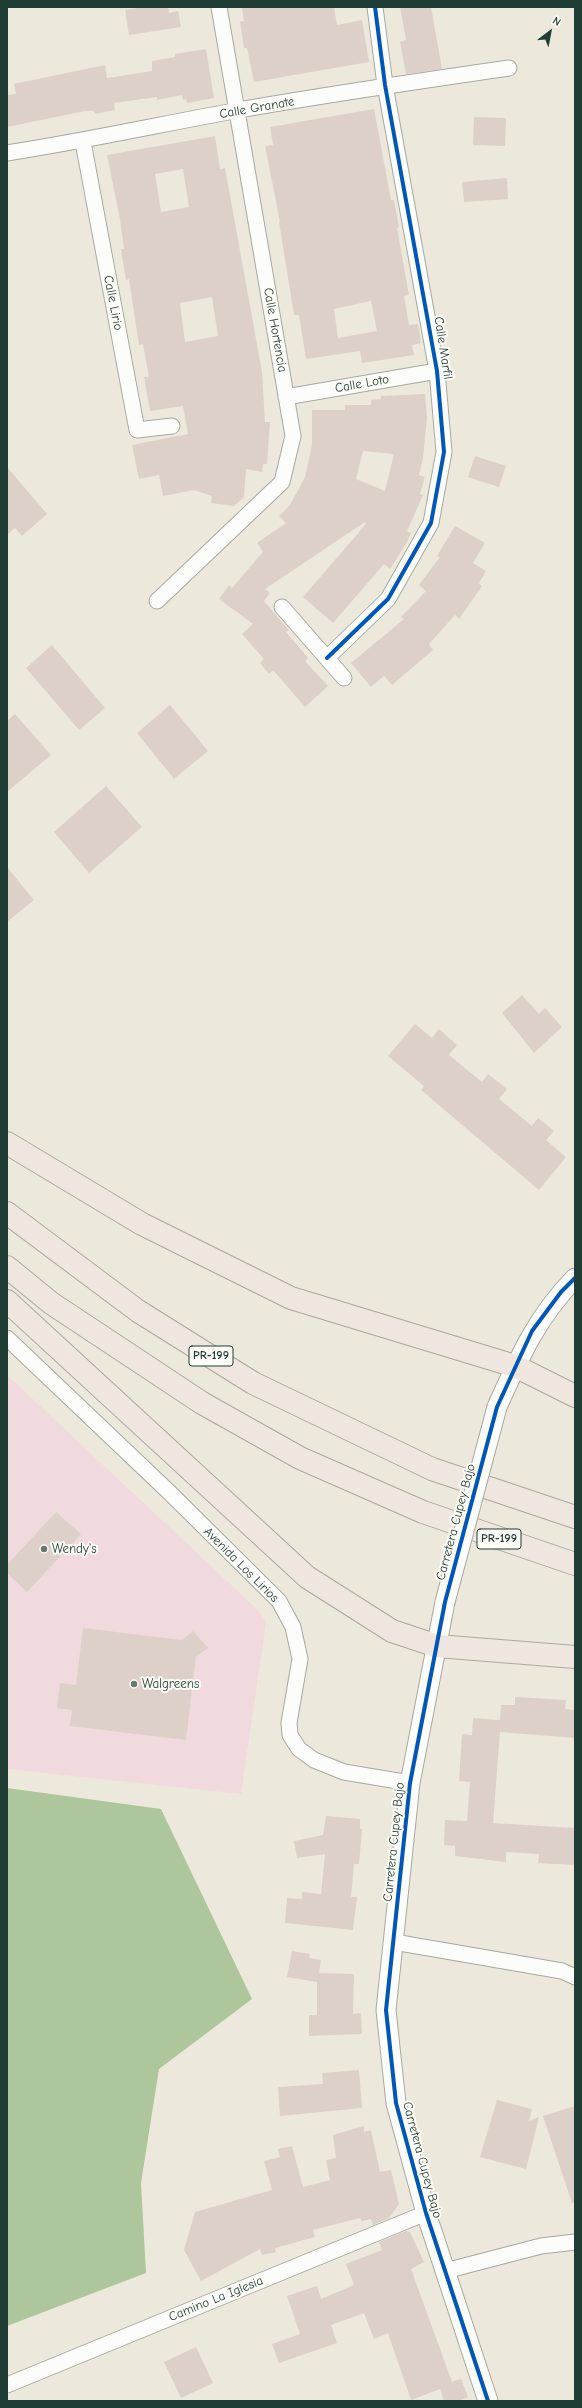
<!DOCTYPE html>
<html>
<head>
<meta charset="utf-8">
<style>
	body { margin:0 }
	#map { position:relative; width:582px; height:2408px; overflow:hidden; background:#ede8dc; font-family:"Comic Neue",sans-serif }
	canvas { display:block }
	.frame { position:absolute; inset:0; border:8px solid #1f3d34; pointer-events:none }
	.north { position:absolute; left:530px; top:12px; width:40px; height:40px; -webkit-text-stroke:3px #fdfcf7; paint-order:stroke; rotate:32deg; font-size:11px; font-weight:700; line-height:16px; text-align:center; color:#1f3d34 }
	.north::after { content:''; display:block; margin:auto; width:14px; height:18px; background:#1f3d34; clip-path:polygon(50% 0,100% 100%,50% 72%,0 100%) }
</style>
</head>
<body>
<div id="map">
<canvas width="582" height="2408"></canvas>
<div class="frame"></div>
<div class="north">N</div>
</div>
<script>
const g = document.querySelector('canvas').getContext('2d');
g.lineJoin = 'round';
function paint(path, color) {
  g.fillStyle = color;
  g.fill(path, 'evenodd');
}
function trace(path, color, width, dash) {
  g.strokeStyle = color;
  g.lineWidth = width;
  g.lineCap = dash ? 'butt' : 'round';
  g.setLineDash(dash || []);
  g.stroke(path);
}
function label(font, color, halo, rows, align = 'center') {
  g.font = font + ' "Comic Neue",sans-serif';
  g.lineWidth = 4;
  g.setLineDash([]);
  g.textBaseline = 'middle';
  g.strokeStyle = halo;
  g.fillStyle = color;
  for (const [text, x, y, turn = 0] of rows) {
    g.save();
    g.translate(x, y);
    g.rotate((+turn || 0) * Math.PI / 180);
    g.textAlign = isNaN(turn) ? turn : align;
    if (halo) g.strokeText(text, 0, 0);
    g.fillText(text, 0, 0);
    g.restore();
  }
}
const built = new Path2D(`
	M 7,1375 L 259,1611 L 266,1623 L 241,1794 L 7,1769 Z`);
const forest = new Path2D(`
	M 7,1788 L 161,1809 L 252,1999 L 159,2069 L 141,2183 L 146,2273 L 7,2326 Z`);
const building = new Path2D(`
	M 145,7 L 168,7 L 169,13 L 178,11 L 181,27 L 129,35 L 125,10 Z
	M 242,7 L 334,7 L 337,25 L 362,20 L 369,62 L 254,82 L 247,48 L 244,48 L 240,22 L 244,21 Z
	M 400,7 L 431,7 L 442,69 L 406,74 L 400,42 L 406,40 Z
	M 206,49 L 214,98 L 187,103 L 186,99 L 183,100 L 182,95 L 157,100 L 157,97 L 114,103 L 115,110 L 95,114 L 94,111 L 85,111 L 7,127 L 7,95 L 16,94 L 14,84 L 105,65 L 107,78 L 152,71 L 152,61 L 175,57 L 175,54 Z
	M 374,109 L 391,200 L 394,200 L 399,227 L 397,228 L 409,295 L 404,296 L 409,325 L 418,324 L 421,343 L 412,345 L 414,355 L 362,363 L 360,351 L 306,359 L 299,315 L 294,315 L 279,222 L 280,222 L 265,146 L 273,145 L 270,127 ZM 371,301 L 377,331 L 338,338 L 334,309 Z
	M 474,117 L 506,118 L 505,146 L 473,145 Z
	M 215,136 L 220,169 L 225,168 L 262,372 L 265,422 L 270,422 L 267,464 L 263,464 L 262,472 L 246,469 L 244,497 L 234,506 L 211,503 L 212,496 L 194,490 L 163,496 L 159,475 L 139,479 L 132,445 L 188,434 L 183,406 L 150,411 L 144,377 L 149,377 L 143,344 L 139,345 L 129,279 L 126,280 L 121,249 L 124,249 L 120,219 L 107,155 ZM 183,169 L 189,207 L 161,212 L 155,174 ZM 212,297 L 218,336 L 185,342 L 180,303 Z
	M 507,178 L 508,199 L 464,202 L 462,182 Z
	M 425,394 L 427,418 L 423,458 L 419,475 L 425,477 L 420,494 L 423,495 L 407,531 L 411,533 L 407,542 L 390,569 L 384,564 L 333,623 L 303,597 L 366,524 L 365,522 L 265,589 L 270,593 L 264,601 L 289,630 L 286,632 L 308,658 L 305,661 L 328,686 L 305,707 L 273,670 L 269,674 L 260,663 L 264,659 L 242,634 L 253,624 L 219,599 L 229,585 L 232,588 L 263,552 L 257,543 L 286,523 L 279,516 L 290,505 L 305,477 L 312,445 L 312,410 L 345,410 L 345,405 L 371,405 L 371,400 L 381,399 L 381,396 ZM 363,451 L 394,454 L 385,491 L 356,479 Z
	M 475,456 L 506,466 L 499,487 L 468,477 Z
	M 7,467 L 47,514 L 22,536 L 15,528 L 7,535 Z
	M 455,526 L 485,543 L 473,563 L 486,571 L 479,583 L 482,586 L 459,619 L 455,615 L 429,644 L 433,650 L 392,685 L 384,676 L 371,687 L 351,663 L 404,619 L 401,617 L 426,591 L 419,585 L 440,557 L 437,556 Z
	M 52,645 L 105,708 L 79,730 L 26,668 Z
	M 170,705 L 208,751 L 174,779 L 137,733 Z
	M 15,714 L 51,755 L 7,792 L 7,721 Z
	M 106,786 L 142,827 L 89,873 L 54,832 Z
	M 7,867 L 34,900 L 7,922 Z
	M 522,995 L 539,1014 L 545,1008 L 562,1027 L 534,1053 L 502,1013 Z
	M 415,1024 L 432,1038 L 439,1029 L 457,1045 L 449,1055 L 482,1082 L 488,1074 L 507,1089 L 499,1099 L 532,1126 L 538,1118 L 554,1131 L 546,1140 L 566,1157 L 539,1190 L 421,1090 L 424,1086 L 388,1056 Z
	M 56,1512 L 81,1534 L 27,1592 L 7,1573 L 7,1565 Z
	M 83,1628 L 182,1640 L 193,1631 L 208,1648 L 196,1656 L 186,1740 L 70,1726 L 72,1710 L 57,1708 L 60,1683 L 76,1685 Z
	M 515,1697 L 566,1700 L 565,1709 L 575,1710 L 575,1738 L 500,1732 L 493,1823 L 575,1828 L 575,1865 L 538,1863 L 539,1854 L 506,1852 L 506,1862 L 455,1856 L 455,1846 L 444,1845 L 445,1820 L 467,1821 L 470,1782 L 459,1781 L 462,1734 L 472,1735 L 473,1718 L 500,1720 L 501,1705 L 515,1705 Z
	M 326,1816 L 360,1819 L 360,1829 L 362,1829 L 359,1864 L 354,1864 L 351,1897 L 357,1897 L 353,1930 L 285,1923 L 287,1898 L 302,1899 L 302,1892 L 321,1894 L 325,1854 L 297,1858 L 294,1841 L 323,1835 Z
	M 292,1951 L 310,1954 L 309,1958 L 321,1960 L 319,1973 L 354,1974 L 353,2014 L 361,2013 L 362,2034 L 309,2036 L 309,2015 L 317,2015 L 317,1982 L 287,1977 Z
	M 359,2070 L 362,2108 L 280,2116 L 278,2087 L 323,2084 L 322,2073 Z
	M 497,2100 L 532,2109 L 529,2121 L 539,2117 L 526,2169 L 480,2157 Z
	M 575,2106 L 575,2203 L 572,2203 L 543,2116 Z
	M 364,2126 L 364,2132 L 371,2130 L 380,2172 L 391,2170 L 399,2204 L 389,2218 L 373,2225 L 371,2219 L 362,2221 L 360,2218 L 313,2230 L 315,2237 L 275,2248 L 276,2252 L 262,2255 L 260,2249 L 201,2281 L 184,2250 L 195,2212 L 272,2190 L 264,2161 L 280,2157 L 278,2149 L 292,2146 L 303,2187 L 330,2180 L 326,2160 L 336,2158 L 333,2135 Z
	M 406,2231 L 410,2232 L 424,2262 L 411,2269 L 452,2382 L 461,2379 L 468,2397 L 458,2401 L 444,2401 L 440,2389 L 411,2400 L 388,2333 L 374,2339 L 364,2313 L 331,2325 L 337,2343 L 279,2363 L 272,2344 L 300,2334 L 287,2296 L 317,2286 L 321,2299 L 354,2285 L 346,2264 L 382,2250 L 379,2242 Z
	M 196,2347 L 213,2383 L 181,2398 L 164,2362 Z`);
const minor = new Path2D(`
	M 83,142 L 137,430 L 172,426
	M 7,153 C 85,141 162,124 239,110 C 329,94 419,81 509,68
	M 286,397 L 437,371
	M 157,601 L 282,482 L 293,436 L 219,7
	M 282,607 L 344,678
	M 327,658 L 388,599 L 431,523 L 444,452 L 437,371 L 385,85 L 375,7
	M 7,1338 L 170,1493 L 279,1601 L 293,1627 L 300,1659 L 289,1723 L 290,1735 L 299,1749 L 314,1760 L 344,1772 L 410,1783
	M 394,1942 L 562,1971 L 575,1977
	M 445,2271 L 541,2246 L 575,2242
	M 7,2385 L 426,2213`);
const tertiary = new Path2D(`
	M 497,1407 C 519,1358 536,1318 575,1278
	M 445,1602 L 410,1783 L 386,2010 L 396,2103 L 426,2213 L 488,2401`);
const primary = new Path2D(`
	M 7,1143 L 142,1224 L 291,1298 L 515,1366 L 575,1396
	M 7,1213 L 138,1311 L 253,1383 L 432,1469 L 575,1517
	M 7,1267 L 51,1303 L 202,1403 L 300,1458 L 423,1512 L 575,1564
	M 7,1301 L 307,1577 L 392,1631 L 437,1646 L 575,1657`);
const tertiaryBridge = new Path2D(`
	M 445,1602 L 497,1407`);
const cycleway = new Path2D(`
	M 327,658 L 388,599 L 431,523 L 444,452 L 437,371 L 385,85 L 375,7
	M 488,2401 L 426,2213 L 396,2103 L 386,2010 L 410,1783 L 445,1602 L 497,1407 L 532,1331 L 561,1292 L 575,1278`);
const markers = [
	[44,1549,4,"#67796f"],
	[134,1684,4,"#67796f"]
];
const shields = [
	[211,1356,44],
	[499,1539,44]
];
const shieldNames = [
	["PR-199",211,1356],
	["PR-199",499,1539]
];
const streetNames = [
	["Calle Granate",257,108,-10],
	["Calle Lirio",113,303,79],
	["Calle Hortencia",275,330,80],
	["Calle Marfil",443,348,81],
	["Calle Loto",362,384,-10],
	["Carretera Cupey Bajo",456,1522,-75],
	["Avenida Los Lirios",241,1565,45],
	["Carretera Cupey Bajo",394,1842,-84],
	["Carretera Cupey Bajo",422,2160,75],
	["Camino La Iglesia",216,2299,-22]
];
const poiNames = [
	["Wendy's",52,1549],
	["Walgreens",142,1684]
];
paint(built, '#f1dadd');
paint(forest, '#aec69b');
paint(building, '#dcd0c9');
trace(minor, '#a8a8a1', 17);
trace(tertiary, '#a8a8a1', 21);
trace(primary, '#a8a8a1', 24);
trace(minor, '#fcfcfa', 15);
trace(tertiary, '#fcfcfa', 19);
trace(primary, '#efe6df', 22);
trace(tertiaryBridge, '#a8a8a1', 21, []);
trace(tertiaryBridge, '#fcfcfa', 19);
trace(cycleway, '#0057b8', 4);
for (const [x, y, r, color] of markers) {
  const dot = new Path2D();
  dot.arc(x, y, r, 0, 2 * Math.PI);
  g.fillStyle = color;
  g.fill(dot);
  trace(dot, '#fdfcf7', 1.5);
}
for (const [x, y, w] of shields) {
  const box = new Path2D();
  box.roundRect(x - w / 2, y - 10, w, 20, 3);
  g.fillStyle = '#fdfcf7';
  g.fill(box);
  trace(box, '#1f3d34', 1);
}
label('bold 12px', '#1f3d34', null, shieldNames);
label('13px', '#1f3d34', '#fdfcf7', streetNames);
label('13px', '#1f3d34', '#fdfcf7', poiNames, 'left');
</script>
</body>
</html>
